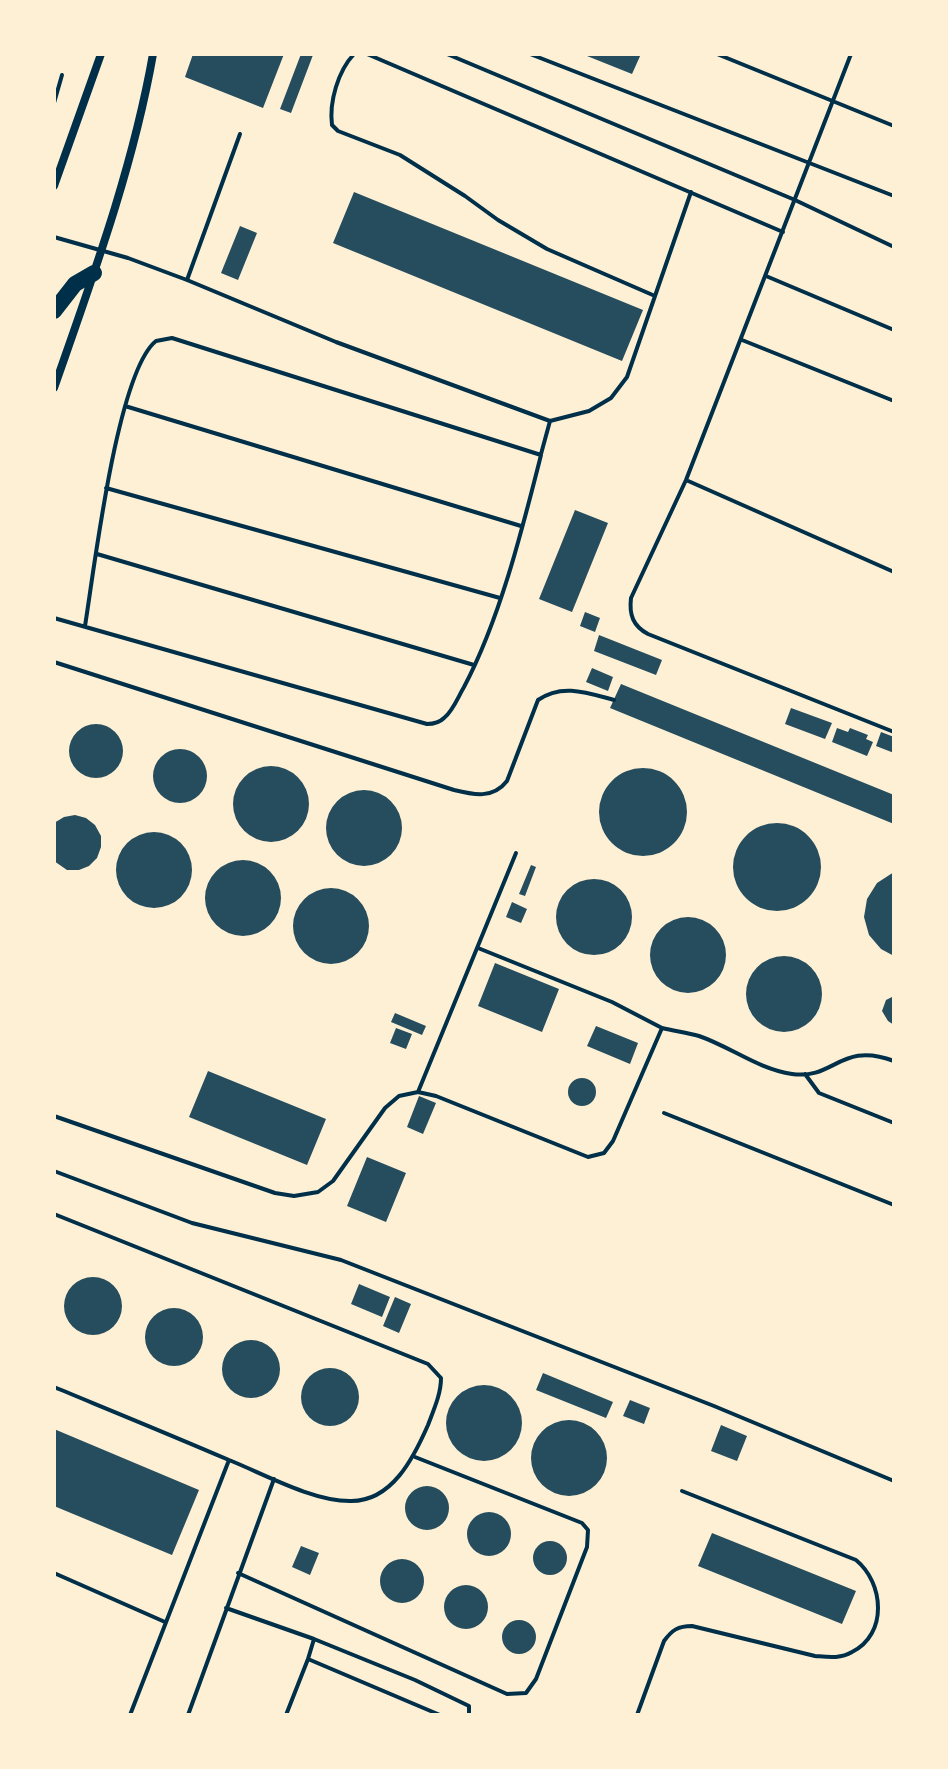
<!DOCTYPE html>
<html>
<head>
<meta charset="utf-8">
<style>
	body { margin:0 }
	#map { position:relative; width:948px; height:1769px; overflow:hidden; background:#fdf0d5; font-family:"Fira Sans Condensed",sans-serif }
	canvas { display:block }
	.frame { position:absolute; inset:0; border:56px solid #fdf0d5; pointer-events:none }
</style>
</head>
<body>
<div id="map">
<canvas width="948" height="1769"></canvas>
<div class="frame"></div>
</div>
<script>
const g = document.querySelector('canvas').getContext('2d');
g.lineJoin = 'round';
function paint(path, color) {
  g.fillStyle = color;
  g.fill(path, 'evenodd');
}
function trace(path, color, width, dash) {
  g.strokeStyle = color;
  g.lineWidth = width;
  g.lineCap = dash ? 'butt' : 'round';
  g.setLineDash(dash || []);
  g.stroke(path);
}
const building = new Path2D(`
	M 193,54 L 284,54 L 263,108 L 185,77 Z
	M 301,54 L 313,55 L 291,113 L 280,109 Z
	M 582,54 L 641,54 L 632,74 Z
	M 354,192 L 643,310 L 622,361 L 333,243 Z
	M 240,226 L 257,233 L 238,280 L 221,273 Z
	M 575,510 L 608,523 L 572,612 L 539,599 Z
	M 585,612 L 600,618 L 595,632 L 580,626 Z
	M 599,635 L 662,660 L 656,675 L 594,651 Z
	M 592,668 L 613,677 L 608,691 L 586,682 Z
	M 621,684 L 894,795 L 894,824 L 610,708 Z
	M 791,708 L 832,723 L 825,739 L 785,724 Z
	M69 751a27 27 0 1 1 54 0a27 27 0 1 1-54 0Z
	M 837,728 L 848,732 L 850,728 L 868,735 L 866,739 L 873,742 L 867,756 L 832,742 Z
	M 881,732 L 894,737 L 894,753 L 876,746 Z
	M153 776a27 27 0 1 1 54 0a27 27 0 1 1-54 0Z
	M233 804a38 38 0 1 1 76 0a38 38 0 1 1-76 0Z
	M599 812a44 44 0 1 1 88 0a44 44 0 1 1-88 0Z
	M326 828a38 38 0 1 1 76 0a38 38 0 1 1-76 0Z
	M 75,815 L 86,818 L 95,825 L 101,836 L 101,847 L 97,858 L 89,866 L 79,870 L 67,870 L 54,861 L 54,823 L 64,817 Z
	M733 867a44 44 0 1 1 88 0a44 44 0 1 1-88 0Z
	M116 870a38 38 0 1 1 76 0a38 38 0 1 1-76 0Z
	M205 898a38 38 0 1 1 76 0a38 38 0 1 1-76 0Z
	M 531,865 L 536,867 L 525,896 L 519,894 Z
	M 894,872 L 894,956 L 881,949 L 869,935 L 864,917 L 867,899 L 877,883 Z
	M556 917a38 38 0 1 1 76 0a38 38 0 1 1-76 0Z
	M293 926a38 38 0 1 1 76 0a38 38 0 1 1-76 0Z
	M 512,902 L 527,909 L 521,923 L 506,917 Z
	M650 955a38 38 0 1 1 76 0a38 38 0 1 1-76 0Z
	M746 994a38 38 0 1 1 76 0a38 38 0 1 1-76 0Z
	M 495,963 L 559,989 L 542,1032 L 478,1006 Z
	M 894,996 L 894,1025 L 888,1021 L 882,1011 L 886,1000 Z
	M 395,1013 L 426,1026 L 422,1035 L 391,1022 Z
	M 596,1026 L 638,1043 L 630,1064 L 587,1046 Z
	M 396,1028 L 412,1034 L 406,1049 L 390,1043 Z
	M 208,1071 L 326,1119 L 307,1165 L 189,1117 Z
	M568 1092a14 14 0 1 1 28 0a14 14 0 1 1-28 0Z
	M 419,1096 L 436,1103 L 423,1134 L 407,1127 Z
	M 367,1157 L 406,1173 L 386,1222 L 347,1206 Z
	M64 1306a29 29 0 1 1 58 0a29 29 0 1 1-58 0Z
	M 359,1284 L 390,1297 L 382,1317 L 351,1304 Z
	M 395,1297 L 411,1304 L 399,1333 L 383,1326 Z
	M145 1337a29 29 0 1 1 58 0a29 29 0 1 1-58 0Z
	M222 1369a29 29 0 1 1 58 0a29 29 0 1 1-58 0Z
	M301 1397a29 29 0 1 1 58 0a29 29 0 1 1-58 0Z
	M 543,1373 L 613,1402 L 606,1418 L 536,1390 Z
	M446 1423a38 38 0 1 1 76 0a38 38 0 1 1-76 0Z
	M 630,1400 L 650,1408 L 644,1424 L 623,1416 Z
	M531 1458a38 38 0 1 1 76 0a38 38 0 1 1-76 0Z
	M 721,1425 L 747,1436 L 737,1461 L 711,1451 Z
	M 54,1429 L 199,1490 L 172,1555 L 54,1506 Z
	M405 1508a22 22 0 1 1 44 0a22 22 0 1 1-44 0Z
	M467 1534a22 22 0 1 1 44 0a22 22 0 1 1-44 0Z
	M 712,1533 L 856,1591 L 842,1624 L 698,1566 Z
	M533 1558a17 17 0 1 1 34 0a17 17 0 1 1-34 0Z
	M 301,1546 L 319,1553 L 310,1575 L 292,1567 Z
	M380 1581a22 22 0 1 1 44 0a22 22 0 1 1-44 0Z
	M444 1607a22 22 0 1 1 44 0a22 22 0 1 1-44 0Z
	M502 1637a17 17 0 1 1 34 0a17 17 0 1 1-34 0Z`);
const service = new Path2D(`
	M 354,54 C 338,71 329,102 332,125 L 338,131 L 400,155 L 465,196 L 498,220 L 547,249 L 655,296 L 691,192
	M 367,54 L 783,232
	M 447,54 L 795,200 L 894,247
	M 530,54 L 894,196
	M 717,54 L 894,126
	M 851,54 L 686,480 L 631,598 C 629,615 633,626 648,634 L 894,732
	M 54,103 L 62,75
	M 54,237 L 128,258 L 187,280 L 336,342 L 550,421 L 589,411 L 611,398 L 627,377 L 655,296
	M 766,276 L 894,330
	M 187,280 L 240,134
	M 742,340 L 894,401
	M 125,406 L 521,526
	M 541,454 L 550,421
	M 686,480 L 894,572
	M 106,488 L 500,598
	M 97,554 L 474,665
	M 54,618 L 427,724 C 434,724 439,723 444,718 C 453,711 458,697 464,687 C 500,619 522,530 541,455 L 172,338 L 156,341 C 117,372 94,571 85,626
	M 54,662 L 454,790 C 474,795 493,799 507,781 L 538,700 C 562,683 588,693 614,700
	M 478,948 L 612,1002 L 662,1028
	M 805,1074 L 819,1093 L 894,1123
	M 418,1092 L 516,853
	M 664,1113 L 894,1205
	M 54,1116 L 275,1193 L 294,1196 L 318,1192 L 333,1181 L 385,1108 L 399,1096 L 418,1092 L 436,1096 L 588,1157 L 604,1153 L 613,1141 L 662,1028 C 675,1031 687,1033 699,1036 C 731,1047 758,1069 792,1074 C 835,1080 840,1041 894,1061
	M 54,1171 L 192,1223 L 341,1260 L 714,1406 L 894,1481
	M 54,1214 L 428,1364 L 441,1378 C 441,1394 434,1409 428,1425 C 414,1457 392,1502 350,1501 C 312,1501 264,1474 229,1460 C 171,1435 112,1411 54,1387
	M 54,1573 L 165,1622
	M 238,1573 L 507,1694 L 526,1693 L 536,1679 L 587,1547 L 588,1530 L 582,1523 L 415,1457
	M 226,1608 L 314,1639 L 415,1680 L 469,1706 L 469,1715
	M 314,1639 L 308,1659 L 440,1715
	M 130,1715 L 229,1460
	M 188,1715 L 274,1479
	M 286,1715 L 308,1659
	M 637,1715 L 664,1641 C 672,1630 678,1626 692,1626 L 815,1656 C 828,1657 840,1659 852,1652 C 888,1634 884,1583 856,1560 L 682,1491`);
const minor = new Path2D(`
	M 54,186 L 101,54
	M 54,388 C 92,279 133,168 153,54`);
const motorway = new Path2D(`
	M 54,311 L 75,284 L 94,273`);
paint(building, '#264d5e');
trace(service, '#003049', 4);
trace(minor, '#003049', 8);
trace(motorway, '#003049', 16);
</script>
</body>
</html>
